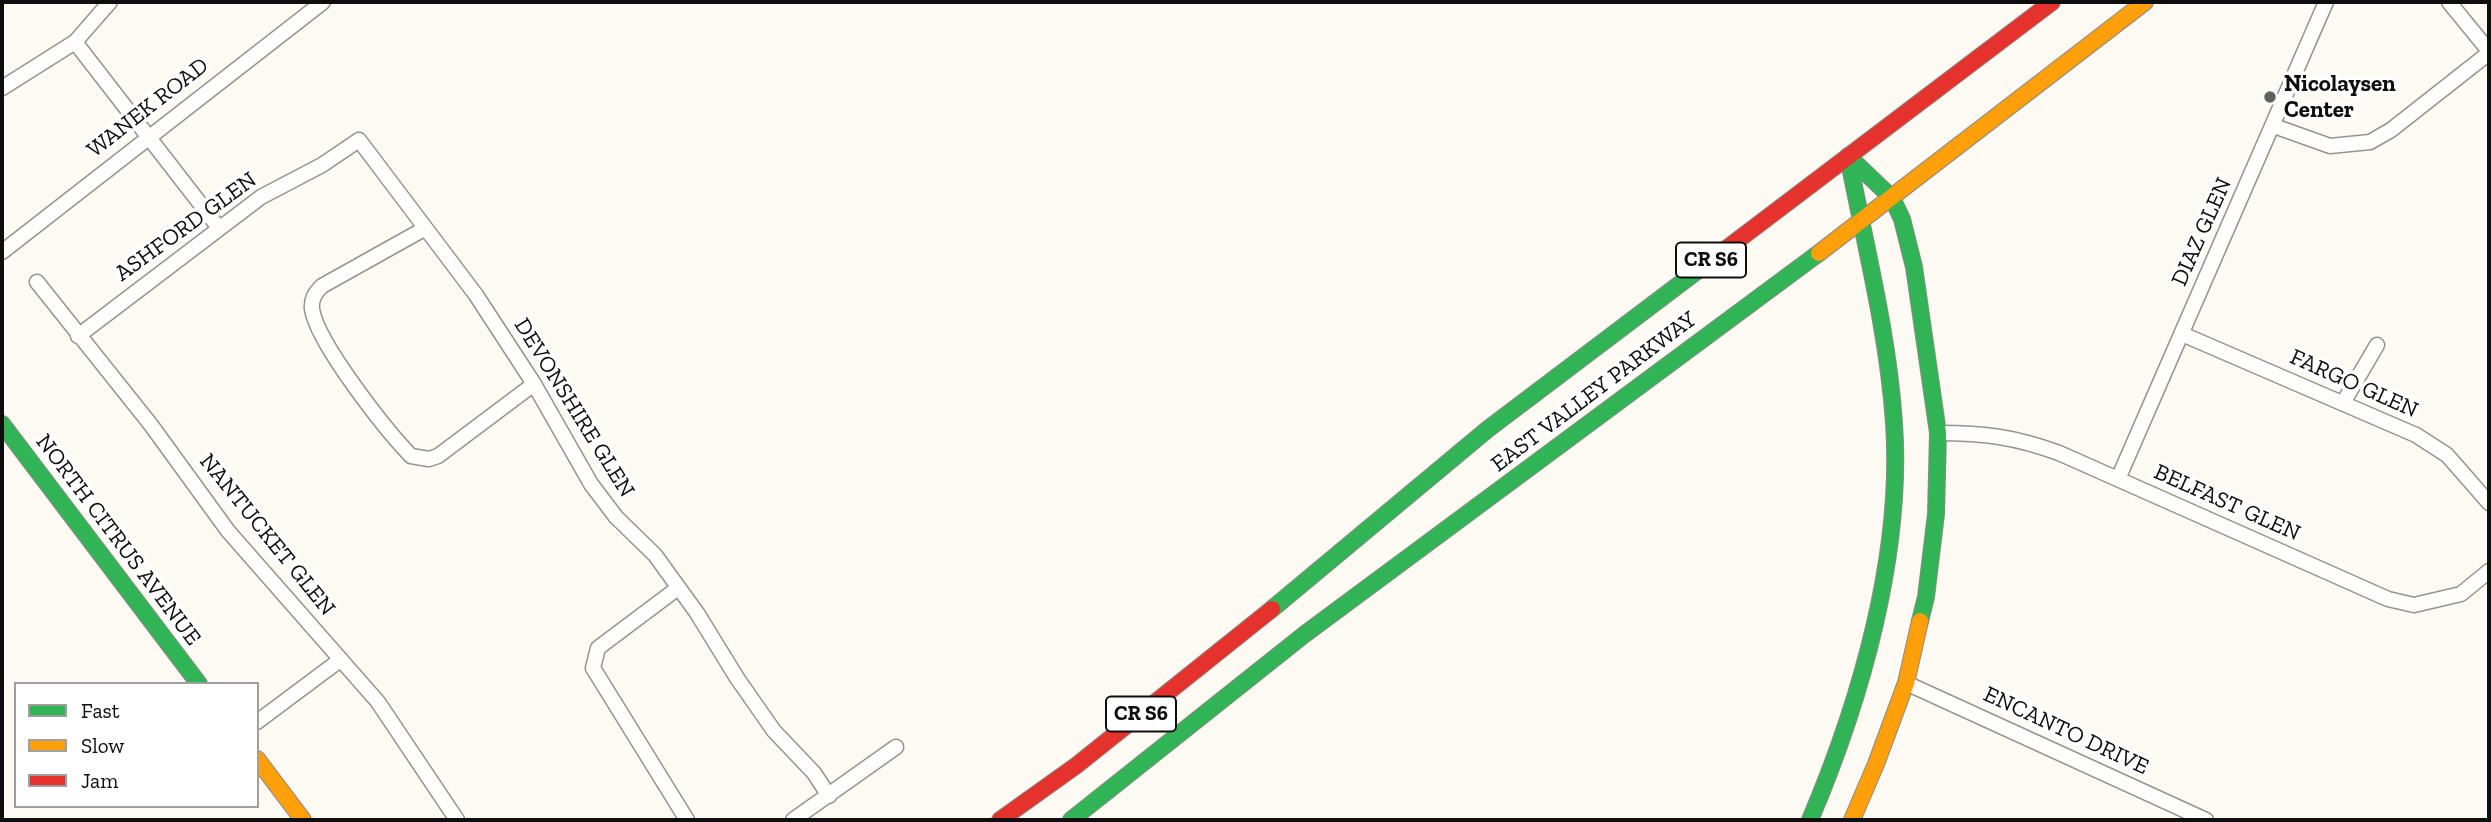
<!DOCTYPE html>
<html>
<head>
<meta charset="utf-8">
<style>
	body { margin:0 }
	#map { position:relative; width:2491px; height:822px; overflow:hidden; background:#fcfaf2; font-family:"Zilla Slab",serif }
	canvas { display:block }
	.frame { position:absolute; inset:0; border:4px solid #0e0e0e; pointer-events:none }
	.legend { position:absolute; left:14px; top:682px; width:245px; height:126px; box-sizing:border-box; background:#fff; border:2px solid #9f9f9f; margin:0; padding:9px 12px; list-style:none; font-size:21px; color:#0e0e0e }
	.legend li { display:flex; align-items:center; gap:14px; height:35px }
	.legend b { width:35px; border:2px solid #9f9f9f }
</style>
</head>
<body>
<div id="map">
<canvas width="2491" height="822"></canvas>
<div class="frame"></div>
<ul class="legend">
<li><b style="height:9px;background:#30b455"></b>Fast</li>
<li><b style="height:9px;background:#ff9f0a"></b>Slow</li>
<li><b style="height:9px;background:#e5322d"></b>Jam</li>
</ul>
</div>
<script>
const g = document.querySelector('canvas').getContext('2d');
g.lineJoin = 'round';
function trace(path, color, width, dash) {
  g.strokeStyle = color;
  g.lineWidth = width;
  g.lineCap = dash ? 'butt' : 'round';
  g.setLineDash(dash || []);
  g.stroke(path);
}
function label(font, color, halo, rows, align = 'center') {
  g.font = font + ' "Zilla Slab",serif';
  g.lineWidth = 7;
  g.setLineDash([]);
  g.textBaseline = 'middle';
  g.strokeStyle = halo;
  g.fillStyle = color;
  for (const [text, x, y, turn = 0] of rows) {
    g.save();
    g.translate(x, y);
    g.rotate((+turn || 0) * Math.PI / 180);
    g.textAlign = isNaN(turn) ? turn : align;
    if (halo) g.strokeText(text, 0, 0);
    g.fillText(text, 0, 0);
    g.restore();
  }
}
const street = new Path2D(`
	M 2449,2 L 2489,51
	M 75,42 L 219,228
	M 2,88 L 75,42 L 110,2
	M 2274,126 L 2330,146 L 2370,142 L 2391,130 L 2489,53
	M 424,229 L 322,286 C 315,293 311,299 312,309 C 317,343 386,430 411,456 L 429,459 L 438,456 L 534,384
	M 2,252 L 323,2
	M 37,282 L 151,425 L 228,531 L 378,702 L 457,820
	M 2182,334 L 2416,435 L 2447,455 L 2489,503
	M 78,336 L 261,197 L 322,165 L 359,140 L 476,295 L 534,384 L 591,484 L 616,517 L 655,555 L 697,613 L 737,678 L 774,731 L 814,773 L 829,796
	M 2343,403 L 2377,345
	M 1938,433 C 1985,433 2015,437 2059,453 L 2388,599 L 2414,605 L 2461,594 L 2489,571
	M 2118,479 L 2326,2
	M 678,588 L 598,648 L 593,668 L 687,820
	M 1906,683 L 2206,820
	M 257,722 L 340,660
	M 793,820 L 896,747`);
const fast = new Path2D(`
	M 1848,156 L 1892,198 L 1902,219 L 1914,267 L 1938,433 L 1936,514 L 1926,597 L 1920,621
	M 2,424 L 199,684
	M 1272,609 L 1488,429 L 1701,268
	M 1071,820 L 1305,634 L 1819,253
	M 1810,820 C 1861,700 1903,554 1894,423 C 1888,333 1865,245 1848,156`);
const slow = new Path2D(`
	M 1819,253 L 2145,2
	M 257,759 L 303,820
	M 1852,820 L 1876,764 L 1906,683 L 1920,621`);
const jam = new Path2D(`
	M 1701,268 L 2052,2
	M 1000,820 L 1077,765 L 1272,609`);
const markers = [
	[2270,97,7,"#61615e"]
];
const shields = [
	[1711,260,70],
	[1141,714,70]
];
const shieldNames = [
	["CR S6",1711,260],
	["CR S6",1141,714]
];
const poiNames = [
	["Nicolaysen",2284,84],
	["Center",2284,110]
];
const streetNames = [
	["WANEK ROAD",148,108,-38],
	["ASHFORD GLEN",186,227,-36],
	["DIAZ GLEN",2202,232,-66],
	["FARGO GLEN",2354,384,24],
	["EAST VALLEY PARKWAY",1594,392,-37],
	["DEVONSHIRE GLEN",574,408,58],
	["BELFAST GLEN",2227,503,24],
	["NANTUCKET GLEN",267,535,51],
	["NORTH CITRUS AVENUE",118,540,53],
	["ENCANTO DRIVE",2066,731,25]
];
trace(street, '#959491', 17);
trace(fast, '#8c8b87', 18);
trace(slow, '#8c8b87', 18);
trace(jam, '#8c8b87', 18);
trace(street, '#fffefd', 14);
trace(fast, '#30b455', 16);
trace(slow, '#ff9f0a', 16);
trace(jam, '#e5322d', 16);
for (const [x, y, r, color] of markers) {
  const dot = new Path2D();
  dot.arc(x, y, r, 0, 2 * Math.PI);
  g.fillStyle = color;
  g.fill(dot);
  trace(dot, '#fff', 2.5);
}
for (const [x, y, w] of shields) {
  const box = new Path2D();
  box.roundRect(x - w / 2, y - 17.5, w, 35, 5);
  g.fillStyle = '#fff';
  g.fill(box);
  trace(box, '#0e0e0e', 2);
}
label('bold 21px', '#0e0e0e', null, shieldNames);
label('bold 23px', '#0e0e0e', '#fff', poiNames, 'left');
label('23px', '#0e0e0e', '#fff', streetNames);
</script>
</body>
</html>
